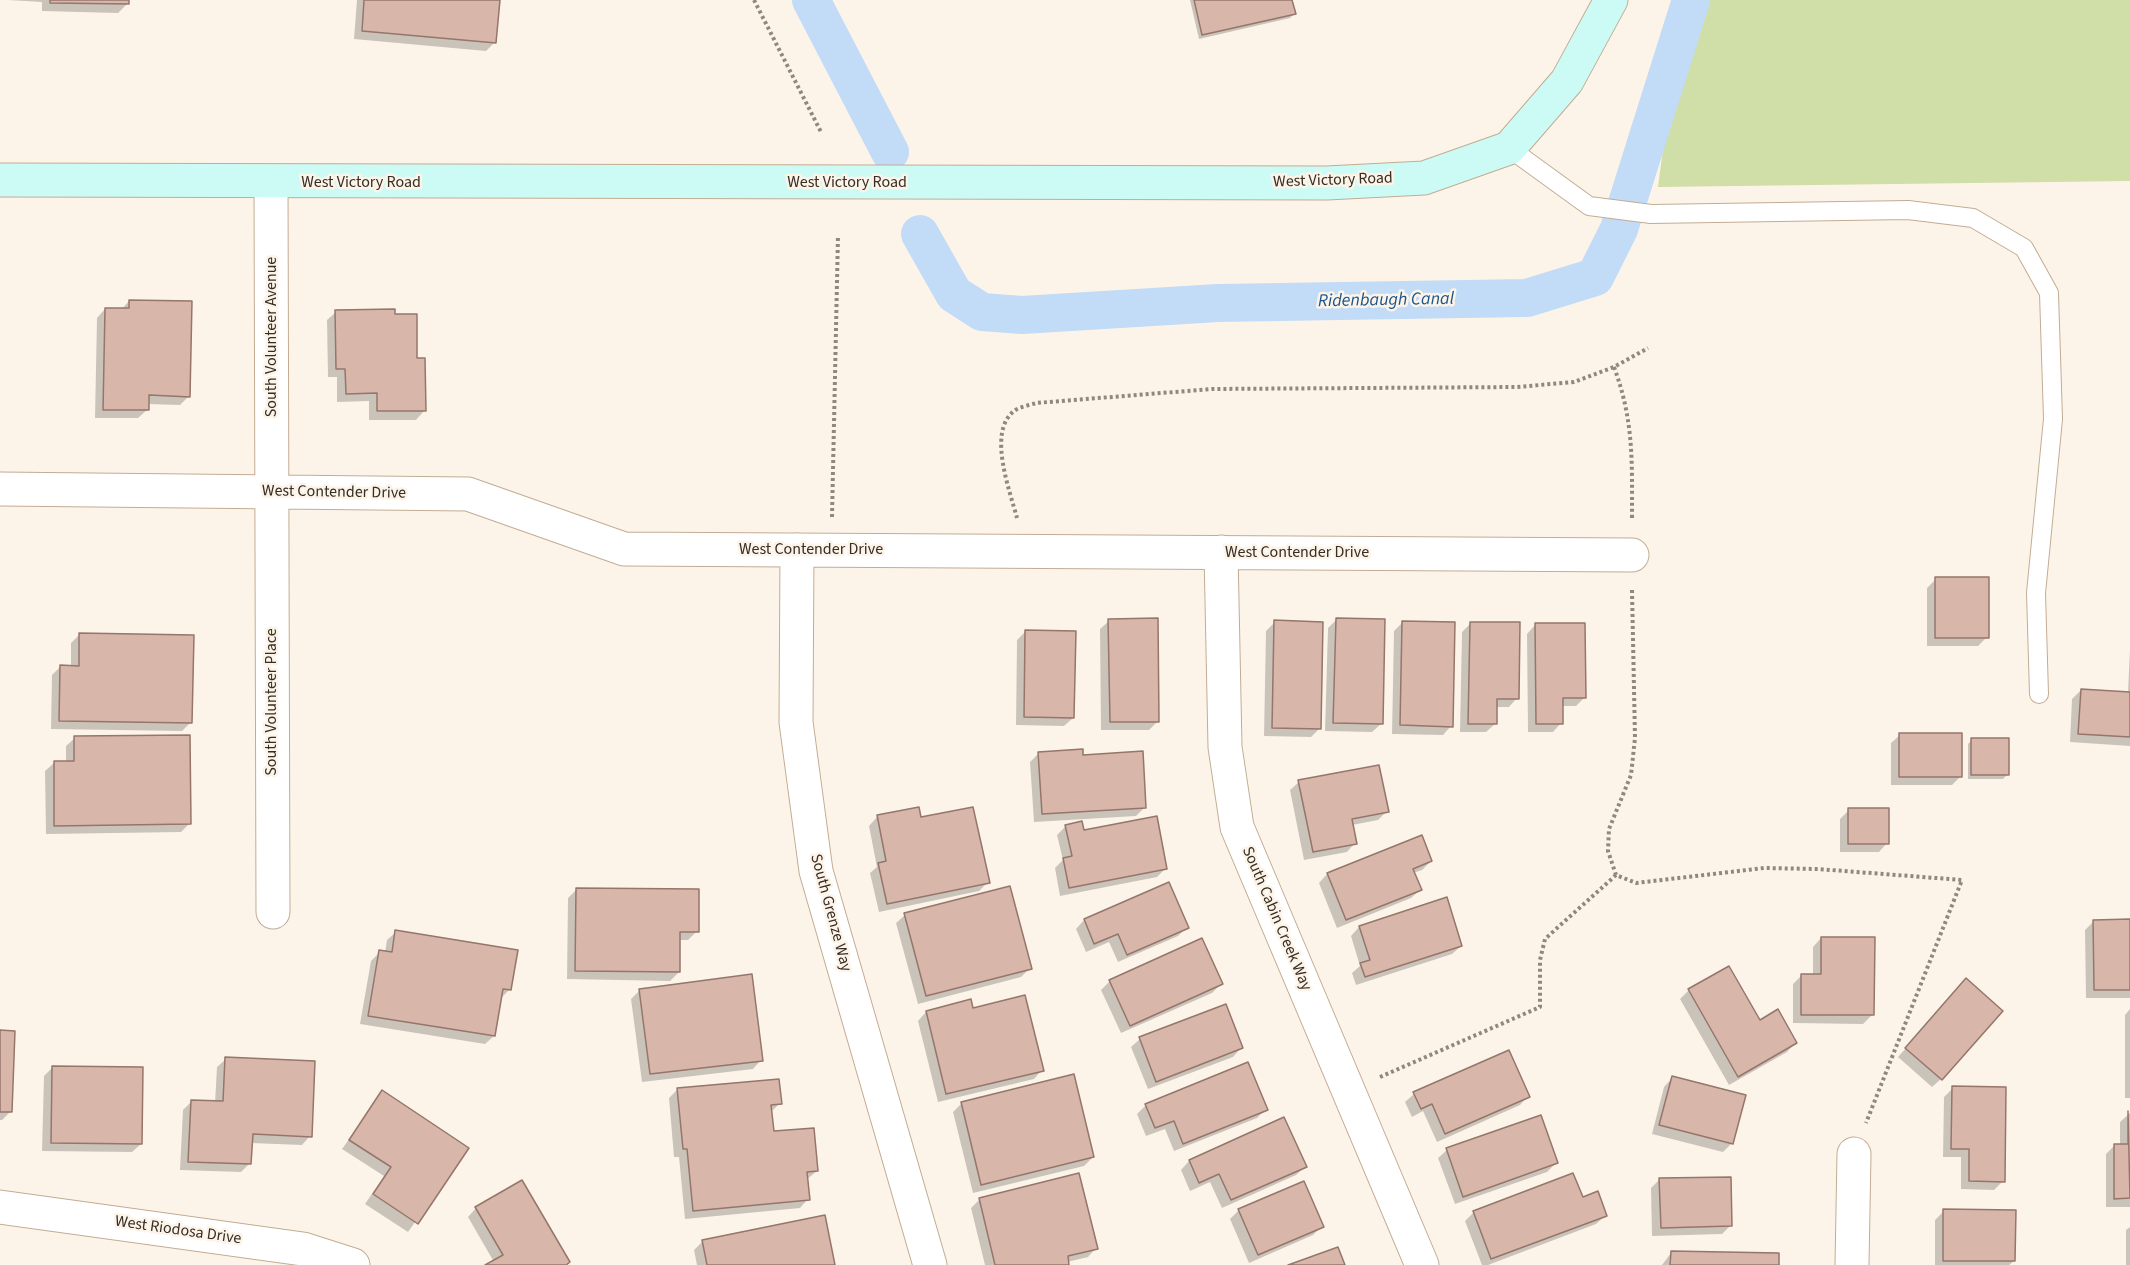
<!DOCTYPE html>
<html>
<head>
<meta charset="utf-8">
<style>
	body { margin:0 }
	canvas { display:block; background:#fdf4e9 }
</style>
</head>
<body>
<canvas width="2130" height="1265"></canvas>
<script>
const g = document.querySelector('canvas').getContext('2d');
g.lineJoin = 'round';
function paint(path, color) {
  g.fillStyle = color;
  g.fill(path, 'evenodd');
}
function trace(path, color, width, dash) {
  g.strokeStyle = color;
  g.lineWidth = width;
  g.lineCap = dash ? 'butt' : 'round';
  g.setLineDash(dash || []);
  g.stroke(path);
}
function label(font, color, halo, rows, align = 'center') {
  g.font = font + ' "Source Sans 3",sans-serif';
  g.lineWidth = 5;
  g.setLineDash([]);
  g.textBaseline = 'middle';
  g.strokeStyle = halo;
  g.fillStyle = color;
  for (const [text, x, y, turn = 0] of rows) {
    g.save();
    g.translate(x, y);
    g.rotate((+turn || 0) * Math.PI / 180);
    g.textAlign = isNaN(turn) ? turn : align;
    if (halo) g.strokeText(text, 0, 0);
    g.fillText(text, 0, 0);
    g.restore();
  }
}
const green = new Path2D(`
	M 1699,0 L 2130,0 L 2130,181 L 1658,187 L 1679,27 Z`);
const shadow = new Path2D(`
	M 8,0 L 127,0 L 127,4 L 118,13 L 42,11 L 42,2 Z
	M 357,0 L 498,0 L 495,42 L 486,51 L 354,39 Z
	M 1190,0 L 1291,0 L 1294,14 L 1290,18 L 1199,39 Z
	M 129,301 L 189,396 L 180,405 L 147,404 L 147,410 L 138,418 L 95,418 L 97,318 L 105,309 L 121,310 Z
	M 336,312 L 416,359 L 424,411 L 416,420 L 369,420 L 369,401 L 337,402 L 337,377 L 328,377 L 327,320 Z
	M 1936,579 L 1987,637 L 1978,646 L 1927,646 L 1927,588 Z
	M 1337,619 L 1381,724 L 1372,732 L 1325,731 L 1328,628 Z
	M 1109,621 L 1158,721 L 1149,730 L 1101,730 L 1100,629 Z
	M 1275,622 L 1320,728 L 1311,737 L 1264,736 L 1266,631 Z
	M 1403,622 L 1451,726 L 1443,735 L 1392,734 L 1394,631 Z
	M 1471,623 L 1517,698 L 1509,707 L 1495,707 L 1495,724 L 1486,732 L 1460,732 L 1462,632 Z
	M 1535,625 L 1585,697 L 1576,706 L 1561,706 L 1561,723 L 1553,732 L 1528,732 L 1527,634 Z
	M 1026,631 L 1073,718 L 1064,726 L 1016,725 L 1017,640 Z
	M 80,634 L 191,722 L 182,731 L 51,729 L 52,675 L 60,667 L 71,667 L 71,643 Z
	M 2130,649 L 2130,746 L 2070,742 L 2072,699 L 2081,690 L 2128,693 Z
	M 1900,735 L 1961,776 L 1952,785 L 1891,785 L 1891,743 Z
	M 75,738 L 190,823 L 181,832 L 46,834 L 45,771 L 54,763 L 66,762 L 66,746 Z
	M 1972,740 L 2007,775 L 2003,779 L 1968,779 L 1968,744 Z
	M 1039,753 L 1082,756 L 1145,807 L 1136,816 L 1034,822 L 1030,762 Z
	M 1299,782 L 1387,811 L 1378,820 L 1352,825 L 1355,843 L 1347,852 L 1304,860 L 1290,790 Z
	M 1849,810 L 1887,843 L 1879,852 L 1840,852 L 1840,819 Z
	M 877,817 L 920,819 L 988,882 L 979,891 L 879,912 L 870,873 L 877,867 L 869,826 Z
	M 1066,826 L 1083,832 L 1166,868 L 1157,877 L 1060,896 L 1055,868 L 1063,860 L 1057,835 Z
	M 1421,837 L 1431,861 L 1422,870 L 1413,873 L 1420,890 L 1411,898 L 1337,928 L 1319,883 L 1327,874 Z
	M 577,889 L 697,931 L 688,940 L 679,940 L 679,972 L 670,981 L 567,979 L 568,898 Z
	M 905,915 L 1030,968 L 1021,977 L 918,1004 L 896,923 Z
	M 1084,920 L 1187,927 L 1178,936 L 1118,962 L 1109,942 L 1086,952 L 1076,929 Z
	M 2094,921 L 2130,921 L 2130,998 L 2086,998 L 2085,930 Z
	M 1359,927 L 1461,946 L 1452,954 L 1356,985 L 1352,973 L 1360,966 L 1351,936 Z
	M 396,932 L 510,989 L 501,998 L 494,1036 L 485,1044 L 360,1024 L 371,961 L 380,952 L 385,953 L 387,940 Z
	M 1821,938 L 1872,1015 L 1863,1024 L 1793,1023 L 1793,984 L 1802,975 L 1813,975 L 1813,947 Z
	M 1110,981 L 1221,984 L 1212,993 L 1121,1033 L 1101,990 Z
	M 1958,989 L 1941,1079 L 1932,1087 L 1898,1057 Z
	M 640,990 L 761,1060 L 753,1069 L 642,1082 L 631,999 Z
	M 1689,990 L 1759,1022 L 1795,1043 L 1787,1052 L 1729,1085 L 1680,999 Z
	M 972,1009 L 1042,1070 L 1034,1079 L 938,1102 L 918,1021 L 926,1012 Z
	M 2130,1009 L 2130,1098 L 2125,1098 L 2125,1015 Z
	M 0,1032 L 11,1111 L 2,1120 L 0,1120 Z
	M 1140,1039 L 1241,1048 L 1233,1057 L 1148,1089 L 1131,1047 Z
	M 226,1059 L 310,1136 L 302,1145 L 251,1143 L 250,1163 L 241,1172 L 180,1170 L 183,1110 L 191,1102 L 215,1103 L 217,1067 Z
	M 52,1068 L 141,1144 L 132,1152 L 42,1151 L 44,1076 Z
	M 1672,1078 L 1732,1143 L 1723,1152 L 1652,1134 L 1664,1087 Z
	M 1953,1088 L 2003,1181 L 1994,1190 L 1961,1189 L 1961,1157 L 1943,1157 L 1944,1097 Z
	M 677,1090 L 780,1103 L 770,1113 L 772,1133 L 817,1171 L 806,1180 L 808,1199 L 800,1208 L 685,1219 L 679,1157 L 674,1157 L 669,1098 Z
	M 383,1092 L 467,1148 L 408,1232 L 365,1204 L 384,1176 L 342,1149 Z
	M 1414,1094 L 1528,1096 L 1520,1105 L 1437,1142 L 1423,1111 L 1412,1117 L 1405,1102 Z
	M 962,1103 L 1093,1157 L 1084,1166 L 973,1193 L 953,1112 Z
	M 1146,1105 L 1266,1109 L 1257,1118 L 1174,1151 L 1165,1129 L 1146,1136 L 1137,1114 Z
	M 2130,1113 L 2130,1207 L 2106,1207 L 2106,1154 L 2115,1145 L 2120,1145 L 2120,1122 Z
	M 1447,1150 L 1556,1163 L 1547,1172 L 1455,1204 L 1438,1158 Z
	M 1189,1161 L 1305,1167 L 1296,1175 L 1222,1208 L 1210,1182 L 1190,1191 L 1181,1170 Z
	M 1660,1179 L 1731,1225 L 1722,1234 L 1652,1236 L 1651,1188 Z
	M 1303,1183 L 1322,1226 L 1313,1235 L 1249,1263 L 1230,1219 L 1238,1211 Z
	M 980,1199 L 1096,1248 L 1088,1257 L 1067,1262 L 1068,1265 L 985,1265 L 971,1208 Z
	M 1582,1199 L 1605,1216 L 1596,1224 L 1488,1265 L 1482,1265 L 1465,1221 L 1474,1212 Z
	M 476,1208 L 566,1265 L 488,1265 L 494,1262 L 468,1217 Z
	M 1944,1211 L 2014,1261 L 2009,1265 L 1935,1265 L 1935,1220 Z
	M 2130,1227 L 2130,1265 L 2126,1265 L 2126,1230 Z
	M 703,1241 L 833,1265 L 697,1265 L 694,1250 Z
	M 1671,1253 L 1777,1265 L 1662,1265 Z`);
const canal = new Path2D(`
	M 811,0 L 890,152
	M 920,234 L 954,294 L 982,312 L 1022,315 L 1218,303 L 1527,298 L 1595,277 L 1619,229 L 1691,0`);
const building = new Path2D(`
	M 50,0 L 129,0 L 129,4 L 50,3 Z
	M 364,0 L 500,0 L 496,43 L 362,31 Z
	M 1194,0 L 1292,0 L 1296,14 L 1202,35 Z
	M 129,300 L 192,301 L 190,397 L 149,395 L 149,410 L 103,410 L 105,308 L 129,308 Z
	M 395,309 L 395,314 L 417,314 L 417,358 L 425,358 L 426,411 L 377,411 L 377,393 L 346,394 L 345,369 L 336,369 L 335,310 Z
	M 1935,577 L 1989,577 L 1989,638 L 1935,638 Z
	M 1158,618 L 1159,722 L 1110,722 L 1108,619 Z
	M 1336,618 L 1385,619 L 1383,724 L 1333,723 Z
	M 1274,620 L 1323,622 L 1321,729 L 1272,728 Z
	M 1402,621 L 1455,622 L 1453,727 L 1400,725 Z
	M 1470,622 L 1520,622 L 1519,699 L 1497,699 L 1497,724 L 1468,724 Z
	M 1535,623 L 1585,623 L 1586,698 L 1563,698 L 1563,724 L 1536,724 Z
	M 1025,630 L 1076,631 L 1074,718 L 1024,717 Z
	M 79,633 L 194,635 L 192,723 L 59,721 L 60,665 L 79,666 Z
	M 2081,689 L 2130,692 L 2130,737 L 2078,734 Z
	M 1899,733 L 1962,733 L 1962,777 L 1899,777 Z
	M 190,735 L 191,824 L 54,826 L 54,761 L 74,761 L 74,736 Z
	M 1971,738 L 2009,738 L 2009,775 L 1971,775 Z
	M 1083,749 L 1083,755 L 1143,751 L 1146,808 L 1042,814 L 1038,752 Z
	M 1379,765 L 1389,812 L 1352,819 L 1357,844 L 1313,852 L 1298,780 Z
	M 919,807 L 921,817 L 973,807 L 990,883 L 887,904 L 878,863 L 886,861 L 877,815 Z
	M 1848,808 L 1889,808 L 1889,844 L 1848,844 Z
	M 1157,816 L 1167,869 L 1069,888 L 1063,858 L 1072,856 L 1065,825 L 1082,821 L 1084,830 Z
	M 1422,835 L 1432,861 L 1413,869 L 1422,890 L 1346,920 L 1327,873 Z
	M 1169,882 L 1189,928 L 1127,955 L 1118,934 L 1094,944 L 1084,919 Z
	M 1010,886 L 1032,969 L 926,996 L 904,913 Z
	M 576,888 L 699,889 L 699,932 L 680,932 L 680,972 L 575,971 Z
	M 1447,897 L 1462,946 L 1365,977 L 1360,963 L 1370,960 L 1359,926 Z
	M 2130,919 L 2130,990 L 2094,990 L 2093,920 Z
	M 395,930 L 518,950 L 511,990 L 503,989 L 495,1036 L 368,1016 L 379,950 L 392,952 Z
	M 1821,937 L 1875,937 L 1874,1015 L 1801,1015 L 1801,974 L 1821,974 Z
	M 1202,938 L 1223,984 L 1130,1026 L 1109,980 Z
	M 1729,966 L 1760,1020 L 1778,1009 L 1797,1043 L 1738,1077 L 1688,989 Z
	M 752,974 L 763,1061 L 650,1074 L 639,989 Z
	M 1966,978 L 2003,1011 L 1942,1080 L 1905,1048 Z
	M 1025,995 L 1044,1071 L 946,1094 L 926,1011 L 971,999 L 973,1008 Z
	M 1226,1004 L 1243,1048 L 1156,1082 L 1139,1037 Z
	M 0,1030 L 15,1031 L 12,1112 L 0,1112 Z
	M 1509,1050 L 1530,1097 L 1445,1134 L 1432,1104 L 1421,1109 L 1413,1092 Z
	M 225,1057 L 315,1061 L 312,1137 L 253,1134 L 251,1164 L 188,1162 L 191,1100 L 223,1101 Z
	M 1248,1062 L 1268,1110 L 1183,1144 L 1174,1121 L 1155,1128 L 1145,1104 Z
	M 52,1066 L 143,1067 L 142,1144 L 51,1143 Z
	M 1074,1074 L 1094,1157 L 981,1185 L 961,1102 Z
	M 1672,1076 L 1746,1095 L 1733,1144 L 1659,1125 Z
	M 779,1079 L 782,1104 L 771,1105 L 774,1131 L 814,1128 L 818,1171 L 807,1172 L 810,1200 L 693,1211 L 687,1149 L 683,1149 L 677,1088 Z
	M 1952,1086 L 2006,1087 L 2005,1182 L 1969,1181 L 1969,1149 L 1951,1149 Z
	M 382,1090 L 469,1148 L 418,1224 L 373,1194 L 391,1167 L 349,1140 Z
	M 2128,1111 L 2130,1198 L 2114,1199 L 2114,1144 L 2128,1144 Z
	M 1541,1115 L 1558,1163 L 1463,1197 L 1446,1148 Z
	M 1284,1117 L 1307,1167 L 1231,1200 L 1219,1174 L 1199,1183 L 1189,1160 Z
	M 1079,1173 L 1098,1249 L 1068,1256 L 1069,1265 L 995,1265 L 979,1198 Z
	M 1573,1173 L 1583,1197 L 1598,1191 L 1607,1216 L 1491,1259 L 1473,1211 Z
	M 1731,1177 L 1732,1226 L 1661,1228 L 1659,1178 Z
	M 522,1180 L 570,1262 L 566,1265 L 485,1265 L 503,1255 L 475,1207 Z
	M 1304,1181 L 1324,1227 L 1258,1255 L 1238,1209 Z
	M 1943,1209 L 2016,1210 L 2015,1261 L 1943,1261 Z
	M 825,1215 L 835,1265 L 707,1265 L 702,1240 Z
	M 1338,1247 L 1345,1265 L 1288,1265 Z
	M 1671,1251 L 1779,1253 L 1779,1265 L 1670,1265 Z`);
const path = new Path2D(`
	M 754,0 L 821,132
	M 1614,367 C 1634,421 1632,462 1632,519
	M 832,517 L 838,235
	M 1017,518 C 1010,491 987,432 1014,411 C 1019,407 1030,405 1036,403 L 1212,389 L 1517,387 L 1574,382 L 1614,367 L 1648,348
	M 1632,590 L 1635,738 L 1631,775 L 1609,829 L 1608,851 L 1616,875 L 1636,883 L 1764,868 L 1818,869 L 1962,880 L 1866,1123
	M 1380,1077 L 1540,1007 L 1540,960 L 1545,939 L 1616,875`);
const lane = new Path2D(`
	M 1509,148 L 1589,206 L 1651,214 L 1908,210 L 1973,218 L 2024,248 L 2049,293 L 2053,419 L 2036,593 L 2039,694`);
const street = new Path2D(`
	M 271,182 L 273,912
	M 0,489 L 468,494 L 624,549 L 1632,555
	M 797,550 L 796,722 L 816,871 L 930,1265
	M 1221,552 L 1225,747 L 1237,827 L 1422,1265
	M 0,1207 L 303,1249 L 353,1265
	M 1852,1265 L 1854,1154`);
const secondary = new Path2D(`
	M 0,180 L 1327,183 L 1424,178 L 1509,148 L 1567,81 L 1611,0`);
const streetNames = [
	["West Victory Road",1333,181,-2],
	["West Victory Road",361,183],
	["West Victory Road",847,183],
	["South Volunteer Avenue",272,337,-90],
	["West Contender Drive",334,493,1],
	["West Contender Drive",811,550],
	["West Contender Drive",1297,553],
	["South Volunteer Place",272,702,-90],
	["South Grenze Way",830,913,75],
	["South Cabin Creek Way",1276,919,67],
	["West Riodosa Drive",178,1231,8]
];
const waterNames = [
	["Ridenbaugh Canal",1386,301,-1]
];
paint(green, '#d0dea7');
paint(shadow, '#0003');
trace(canal, '#c2dcf7', 38);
paint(building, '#d8b6a9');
trace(building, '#95766b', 1.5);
trace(lane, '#c2ac93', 20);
trace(street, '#c2ac93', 35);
trace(secondary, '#c2ac93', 35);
trace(path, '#91887d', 4, [3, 3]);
trace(lane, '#fff', 18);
trace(street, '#fff', 33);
trace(secondary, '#ccfbf5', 33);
label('16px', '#362d23', '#fdf4e9', streetNames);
label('italic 18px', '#19558c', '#fdf4e9', waterNames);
</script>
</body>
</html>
